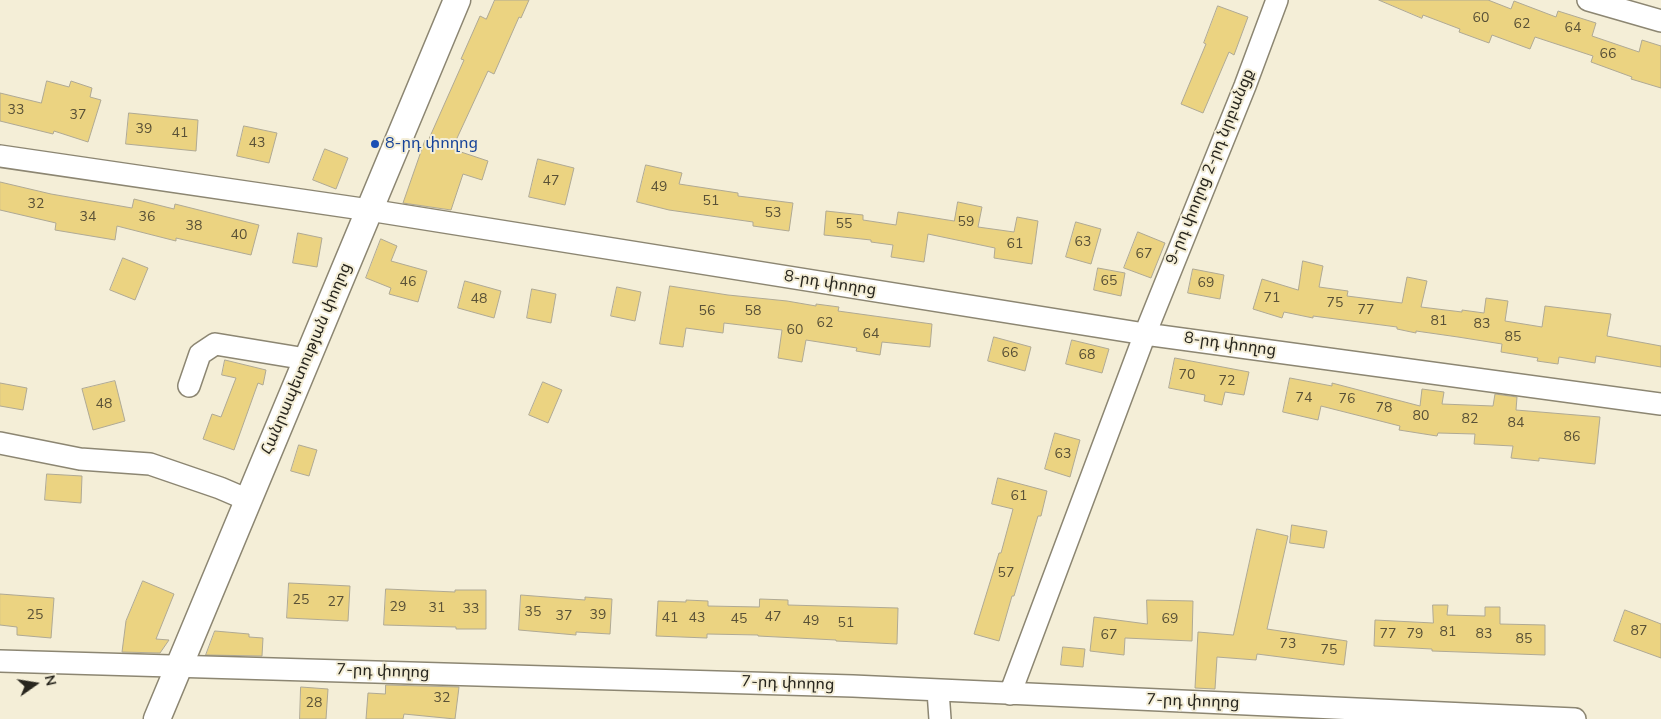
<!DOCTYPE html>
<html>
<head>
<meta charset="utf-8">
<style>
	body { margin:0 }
	#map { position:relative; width:1661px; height:719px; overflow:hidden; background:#f4eed7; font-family:"Nunito Sans",sans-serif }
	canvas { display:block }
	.north { position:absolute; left:10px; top:659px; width:50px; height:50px; -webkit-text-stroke:4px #f4eed7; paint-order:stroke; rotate:77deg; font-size:14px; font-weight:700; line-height:20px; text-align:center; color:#28261e }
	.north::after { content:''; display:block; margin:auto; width:18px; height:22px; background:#28261e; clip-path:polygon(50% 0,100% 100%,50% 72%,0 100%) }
</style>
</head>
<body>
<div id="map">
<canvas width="1661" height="719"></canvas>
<div class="north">N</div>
</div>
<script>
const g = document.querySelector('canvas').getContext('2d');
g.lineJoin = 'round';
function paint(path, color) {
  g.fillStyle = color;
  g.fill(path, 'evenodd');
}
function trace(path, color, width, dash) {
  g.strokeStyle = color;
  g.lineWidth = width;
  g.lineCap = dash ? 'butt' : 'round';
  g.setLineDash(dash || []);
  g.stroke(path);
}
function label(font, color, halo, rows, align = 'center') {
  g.font = font + ' "Nunito Sans","Noto Sans Armenian",sans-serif';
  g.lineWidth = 4;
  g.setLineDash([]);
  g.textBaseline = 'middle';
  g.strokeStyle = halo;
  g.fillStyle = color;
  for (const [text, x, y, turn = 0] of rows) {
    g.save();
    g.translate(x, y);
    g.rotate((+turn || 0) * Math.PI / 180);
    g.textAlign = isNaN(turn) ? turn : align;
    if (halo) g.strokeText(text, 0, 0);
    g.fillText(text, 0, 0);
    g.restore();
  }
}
const building = new Path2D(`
	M 495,0 L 529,0 L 521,18 L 519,17 L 494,74 L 488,71 L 452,149 L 488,161 L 482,180 L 463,174 L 451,210 L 403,203 L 425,140 L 428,141 L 464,60 L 461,59 L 480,16 L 486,19 Z
	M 1379,0 L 1488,0 L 1511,9 L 1514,1 L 1556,17 L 1558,11 L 1596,23 L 1592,36 L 1639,52 L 1642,40 L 1661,46 L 1661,88 L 1631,79 L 1632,77 L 1591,62 L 1593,56 L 1535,37 L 1530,49 L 1492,35 L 1489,43 L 1459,32 L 1460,29 L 1423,15 L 1422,18 Z
	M 1218,6 L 1248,17 L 1234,55 L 1229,52 L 1203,113 L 1181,104 L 1206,44 L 1204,43 Z
	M 47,81 L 69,87 L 71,81 L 92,88 L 90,97 L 101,100 L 88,142 L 54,131 L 53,134 L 0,121 L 0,93 L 41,103 Z
	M 129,113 L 198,120 L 196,151 L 126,144 Z
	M 244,126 L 277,133 L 269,163 L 237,156 Z
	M 325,149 L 348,158 L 336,189 L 313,180 Z
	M 538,159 L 574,168 L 565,205 L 529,197 Z
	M 646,165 L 682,173 L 679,184 L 738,193 L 738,196 L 793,203 L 789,231 L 753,226 L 753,222 L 669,210 L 637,202 Z
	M 0,182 L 51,194 L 132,208 L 134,199 L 174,209 L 175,204 L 259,225 L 251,255 L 176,238 L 176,241 L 117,226 L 115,240 L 55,230 L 56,223 L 0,210 Z
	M 958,202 L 982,207 L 978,227 L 1014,232 L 1017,217 L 1038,221 L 1032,264 L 994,258 L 995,248 L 928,234 L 924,262 L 891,257 L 893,245 L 871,242 L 871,240 L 824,235 L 826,211 L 863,215 L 863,220 L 896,225 L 898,212 L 954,221 Z
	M 1076,222 L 1101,229 L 1091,264 L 1066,257 Z
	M 1138,232 L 1165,243 L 1151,278 L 1124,268 Z
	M 298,233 L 322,238 L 317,267 L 293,263 Z
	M 381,239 L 397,246 L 391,261 L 427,271 L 418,302 L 389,294 L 391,288 L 366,278 Z
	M 123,258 L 148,268 L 135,300 L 110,290 Z
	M 1303,261 L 1323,266 L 1319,287 L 1348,291 L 1347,296 L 1402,303 L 1407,277 L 1427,281 L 1421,307 L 1462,312 L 1462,310 L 1484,313 L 1486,298 L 1508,301 L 1505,321 L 1542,327 L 1545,306 L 1611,314 L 1607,336 L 1661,346 L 1661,367 L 1596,356 L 1595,363 L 1559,357 L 1558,364 L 1537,361 L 1538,358 L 1501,352 L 1502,344 L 1458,337 L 1416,331 L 1416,333 L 1397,329 L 1397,327 L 1313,316 L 1313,318 L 1284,312 L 1282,318 L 1253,309 L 1262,279 L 1298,290 Z
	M 1098,268 L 1125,273 L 1121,296 L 1094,290 Z
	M 1193,269 L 1224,275 L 1220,299 L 1188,293 Z
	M 465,281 L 501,291 L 494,318 L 458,308 Z
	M 670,286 L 728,295 L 787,301 L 816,306 L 816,304 L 839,307 L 838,311 L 932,324 L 930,347 L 882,342 L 880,355 L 856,351 L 857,348 L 806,340 L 802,362 L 778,358 L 782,330 L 724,323 L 723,333 L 686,328 L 683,347 L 660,344 Z
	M 617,287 L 641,292 L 635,321 L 611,316 Z
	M 532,289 L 556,294 L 551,323 L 527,318 Z
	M 994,337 L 1031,347 L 1025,371 L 988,361 Z
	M 1072,340 L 1109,349 L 1102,373 L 1066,364 Z
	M 1175,358 L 1249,372 L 1244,395 L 1225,392 L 1222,405 L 1204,401 L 1205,395 L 1169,388 Z
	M 225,360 L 266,370 L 263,385 L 258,383 L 234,450 L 203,439 L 212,414 L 221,417 L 236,378 L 222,375 Z
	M 1290,378 L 1332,386 L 1332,383 L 1420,406 L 1422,389 L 1444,392 L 1442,404 L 1493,406 L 1495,394 L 1517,397 L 1516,410 L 1600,417 L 1595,464 L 1539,458 L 1539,461 L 1511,458 L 1513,446 L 1474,444 L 1475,434 L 1438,433 L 1437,436 L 1399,430 L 1400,426 L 1321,406 L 1318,420 L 1283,412 Z
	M 115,381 L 125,421 L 93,430 L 82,389 Z
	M 543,382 L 562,390 L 548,423 L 529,415 Z
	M 0,383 L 27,388 L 23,410 L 0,406 Z
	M 1055,433 L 1080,440 L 1070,477 L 1045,469 Z
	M 299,445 L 317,450 L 309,476 L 291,471 Z
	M 47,474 L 82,476 L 81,503 L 45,500 Z
	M 998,478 L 1047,491 L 1041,516 L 1038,516 L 1014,596 L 1012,596 L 999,641 L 974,634 L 999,553 L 1001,553 L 1013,509 L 992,504 Z
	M 1292,525 L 1327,531 L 1324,548 L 1290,543 Z
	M 1257,529 L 1288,536 L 1267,629 L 1347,641 L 1344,665 L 1257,654 L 1256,660 L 1217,657 L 1215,689 L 1195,688 L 1198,632 L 1233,635 Z
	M 143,581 L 174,594 L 156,639 L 169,640 L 160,653 L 122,652 L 126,621 Z
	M 289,583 L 350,586 L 348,621 L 287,618 Z
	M 386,589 L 455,592 L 455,590 L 486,590 L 486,629 L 456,629 L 456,627 L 384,625 Z
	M 0,594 L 54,598 L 51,638 L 17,635 L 17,627 L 0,625 Z
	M 521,595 L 585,600 L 585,597 L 612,599 L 610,634 L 576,632 L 576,635 L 519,630 Z
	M 760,599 L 788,600 L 788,605 L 898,608 L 897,644 L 836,641 L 836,640 L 758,636 L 758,635 L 707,634 L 707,638 L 656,636 L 658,601 L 686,602 L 686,600 L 708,601 L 708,606 L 759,607 Z
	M 1147,600 L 1193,601 L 1192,641 L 1125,638 L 1124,655 L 1090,651 L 1094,617 L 1147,624 Z
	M 1433,605 L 1448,605 L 1447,615 L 1485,616 L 1485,607 L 1500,607 L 1500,624 L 1545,625 L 1545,655 L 1432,651 L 1432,649 L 1374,646 L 1375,620 L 1433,623 Z
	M 1625,610 L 1661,624 L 1661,658 L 1614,641 Z
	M 215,631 L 249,634 L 249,637 L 263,638 L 262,656 L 206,655 Z
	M 1063,647 L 1085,649 L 1083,667 L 1061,665 Z
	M 386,685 L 459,687 L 455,719 L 404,714 L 403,719 L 366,719 L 368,693 L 385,694 Z
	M 301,687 L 328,689 L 326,719 L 300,719 Z`);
const minor = new Path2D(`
	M 1588,0 L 1661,21
	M 0,156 L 369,210 L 1145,334 L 1661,404
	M 189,386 L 200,354 L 215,344 L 306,359
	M 0,443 L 80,459 L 150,464 L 220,488 L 248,500
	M 0,661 L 853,686 L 1575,719
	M 938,691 L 940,719
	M 1010,694 L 1145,334 L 1245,86 L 1277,0`);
const major = new Path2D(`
	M 157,719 L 457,0`);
const markers = [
	[375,144,5,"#1a4fb4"]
];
const numberNames = [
	["60",1481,19],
	["62",1522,25],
	["64",1573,29],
	["66",1608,55],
	["33",16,111],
	["37",78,116],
	["39",144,130],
	["41",180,134],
	["43",257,144],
	["47",551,182],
	["49",659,188],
	["51",711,202],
	["32",36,205],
	["53",773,214],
	["34",88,218],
	["36",147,218],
	["59",966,223],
	["55",844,225],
	["38",194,227],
	["40",239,236],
	["63",1083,243],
	["61",1015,245],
	["67",1144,255],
	["65",1109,282],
	["46",408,283],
	["69",1206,284],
	["71",1272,299],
	["48",479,300],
	["75",1335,304],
	["77",1366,311],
	["56",707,312],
	["58",753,312],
	["81",1439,322],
	["62",825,324],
	["83",1482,325],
	["60",795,331],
	["64",871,335],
	["85",1513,338],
	["66",1010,354],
	["68",1087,356],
	["70",1187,376],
	["72",1227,382],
	["74",1304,399],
	["76",1347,400],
	["48",104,405],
	["78",1384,409],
	["80",1421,417],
	["82",1470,420],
	["84",1516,424],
	["86",1572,438],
	["63",1063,455],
	["61",1019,497],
	["57",1006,574],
	["25",301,601],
	["27",336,603],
	["29",398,608],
	["31",437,609],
	["33",471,610],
	["35",533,613],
	["25",35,616],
	["39",598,616],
	["37",564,617],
	["47",773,618],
	["41",670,619],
	["43",697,619],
	["45",739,620],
	["69",1170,620],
	["49",811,622],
	["51",846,624],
	["87",1639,632],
	["81",1448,633],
	["77",1388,635],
	["79",1415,635],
	["83",1484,635],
	["67",1109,636],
	["85",1524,640],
	["73",1288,645],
	["75",1329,651],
	["32",442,699],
	["28",314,704]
];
const transitNames = [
	["8-րդ փողոց",385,144]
];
const streetNames = [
	["9-րդ փողոց 2-րդ նրբանցք",1211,167,-68],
	["8-րդ փողոց",830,284,9],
	["8-րդ փողոց",1230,345,8],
	["Հանրապետության փողոց",307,359,-67],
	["7-րդ փողոց",383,672,2],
	["7-րդ փողոց",788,684,2],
	["7-րդ փողոց",1193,702,2]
];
paint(building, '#ebd381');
trace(building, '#afa994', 1);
trace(minor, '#8c8672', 24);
trace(major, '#8c8672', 29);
trace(minor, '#fff', 21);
trace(major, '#fff', 26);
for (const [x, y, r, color] of markers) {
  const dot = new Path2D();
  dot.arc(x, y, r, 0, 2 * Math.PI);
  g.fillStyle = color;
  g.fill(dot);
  trace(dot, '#f4eed7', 2);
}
label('14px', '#595137', null, numberNames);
label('16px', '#164399', '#f4eed7', transitNames, 'left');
label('16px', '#28261e', '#f4eed7', streetNames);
</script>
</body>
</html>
